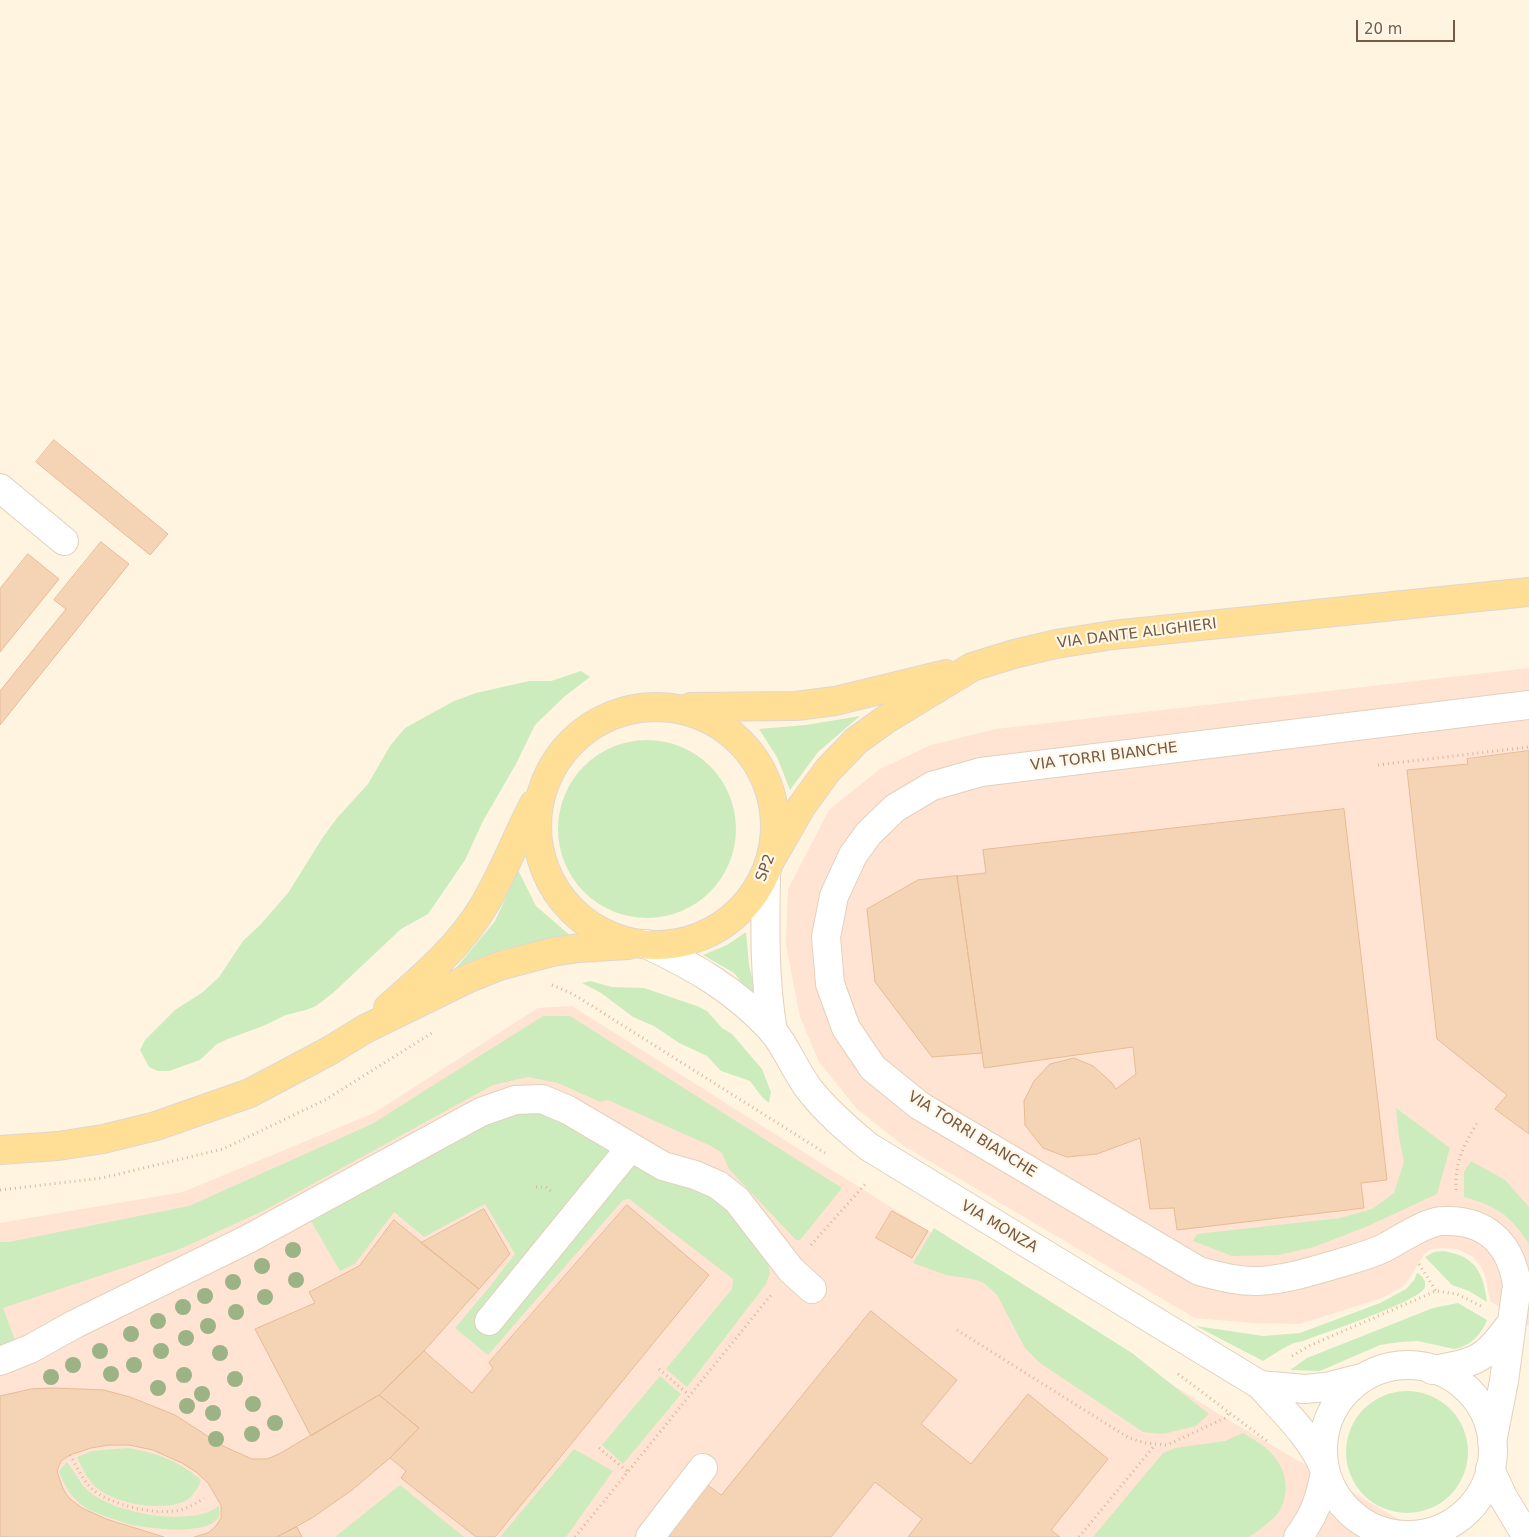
<!DOCTYPE html>
<html>
<head>
<meta charset="utf-8">
<style>
	body { margin:0 }
	#map { position:relative; width:1529px; height:1537px; overflow:hidden; background:#fef4e0; font-family:"DejaVu Sans",sans-serif }
	canvas { display:block }
	.scale { position:absolute; left:1356px; top:20px; width:99px; height:22px; box-sizing:border-box; border:2px solid #765a46; border-top:0; padding-left:6px; font-size:15px; line-height:18px; white-space:nowrap; color:#765a46; -webkit-text-stroke:4px #fff8e8; paint-order:stroke }
</style>
</head>
<body>
<div id="map">
<canvas width="1529" height="1537"></canvas>
<div class="scale">20 m</div>
</div>
<script>
const g = document.querySelector('canvas').getContext('2d');
g.lineJoin = 'round';
function paint(path, color) {
  g.fillStyle = color;
  g.fill(path, 'evenodd');
}
function trace(path, color, width, dash) {
  g.strokeStyle = color;
  g.lineWidth = width;
  g.lineCap = dash ? 'butt' : 'round';
  g.setLineDash(dash || []);
  g.stroke(path);
}
function label(font, color, halo, rows, align = 'center') {
  g.font = font + ' "DejaVu Sans",sans-serif';
  g.lineWidth = 4.5;
  g.setLineDash([]);
  g.textBaseline = 'middle';
  g.strokeStyle = halo;
  g.fillStyle = color;
  for (const [text, x, y, turn = 0] of rows) {
    g.save();
    g.translate(x, y);
    g.rotate((+turn || 0) * Math.PI / 180);
    g.textAlign = isNaN(turn) ? turn : align;
    if (halo) g.strokeText(text, 0, 0);
    g.fillText(text, 0, 0);
    g.restore();
  }
}
const commercial = new Path2D(`
	M 1529,668 L 1529,1326 L 1490,1301 L 1486,1279 L 1482,1268 L 1473,1257 L 1458,1249 L 1443,1248 L 1432,1249 L 1424,1254 L 1411,1276 L 1402,1287 L 1382,1298 L 1300,1324 L 1254,1323 L 1195,1318 L 904,1146 L 857,1109 L 819,1062 L 800,1017 L 786,945 L 788,889 L 829,810 L 880,769 L 931,745 L 996,729 Z
	M 572,1006 L 1225,1418 L 1429,1537 L 0,1537 L 0,1223 L 183,1192 L 374,1113 L 538,1008 Z`);
const green = new Path2D(`
	M 581,671 L 590,677 L 565,696 L 535,725 L 516,764 L 483,821 L 465,860 L 428,914 L 401,929 L 333,993 L 316,1006 L 306,1010 L 286,1015 L 263,1026 L 228,1039 L 217,1044 L 200,1060 L 169,1071 L 158,1071 L 149,1067 L 140,1050 L 145,1040 L 175,1010 L 203,992 L 219,977 L 243,941 L 260,925 L 288,893 L 323,837 L 337,818 L 368,784 L 390,746 L 405,728 L 454,701 L 476,693 L 529,681 L 551,681 Z
	M 860,716 L 818,752 L 790,790 L 777,757 L 759,729 L 806,725 Z
	M558 829a89 89 0 1 1 178 0a89 89 0 1 1-178 0Z
	M 518,870 L 536,906 L 572,937 L 504,949 L 456,968 L 495,921 Z
	M 746,932 L 749,965 L 758,1003 L 734,973 L 703,955 L 727,945 Z
	M 590,981 L 612,987 L 644,988 L 697,1006 L 707,1011 L 722,1028 L 732,1034 L 762,1069 L 771,1092 L 769,1103 L 762,1097 L 750,1081 L 721,1071 L 707,1056 L 679,1043 L 654,1026 L 633,1017 L 601,993 L 582,983 Z
	M 543,1016 L 570,1016 L 842,1188 L 800,1240 L 796,1240 L 729,1169 L 722,1153 L 711,1146 L 608,1100 L 600,1102 L 558,1083 L 528,1077 L 493,1085 L 267,1209 L 180,1249 L 3,1308 L 15,1340 L 0,1345 L 0,1242 L 9,1242 L 189,1206 L 372,1124 Z
	M 1396,1108 L 1450,1148 L 1437,1194 L 1368,1226 L 1314,1247 L 1278,1255 L 1232,1256 L 1193,1241 L 1197,1234 L 1340,1218 L 1372,1209 L 1394,1193 L 1404,1162 L 1399,1137 Z
	M 544,1111 L 715,1193 L 766,1258 L 770,1273 L 766,1284 L 687,1387 L 666,1369 L 732,1289 L 733,1279 L 629,1199 L 623,1200 L 488,1355 L 455,1328 L 487,1290 L 515,1254 L 485,1204 L 424,1237 L 394,1212 L 355,1264 L 340,1271 L 308,1216 L 494,1115 Z
	M 1471,1161 L 1505,1180 L 1529,1207 L 1529,1244 C 1510,1215 1497,1206 1464,1197 L 1464,1172 Z
	M 934,1228 L 1132,1353 L 1209,1414 L 1196,1426 L 1163,1434 L 1143,1432 L 1040,1363 L 1025,1348 L 997,1295 L 984,1283 L 973,1279 L 946,1275 L 913,1263 Z
	M 1443,1251 C 1476,1256 1483,1272 1487,1302 L 1469,1291 L 1452,1285 L 1425,1257 L 1434,1252 Z
	M 1417,1273 C 1422,1275 1428,1283 1424,1289 C 1414,1303 1324,1333 1303,1341 L 1294,1343 L 1282,1349 L 1263,1361 L 1196,1326 L 1263,1336 L 1300,1333 L 1380,1303 L 1406,1289 L 1414,1280 Z
	M 1458,1303 L 1487,1320 C 1482,1334 1469,1347 1454,1349 L 1418,1341 L 1400,1342 L 1380,1345 L 1320,1371 L 1290,1370 L 1307,1358 L 1317,1354 L 1433,1308 Z
	M 660,1376 L 681,1394 L 623,1464 L 602,1445 Z
	M1346 1452a61 61 0 1 1 122 0a61 61 0 1 1-122 0Z
	M 1243,1433 C 1252,1439 1265,1445 1272,1454 C 1286,1469 1290,1490 1281,1508 C 1277,1518 1258,1531 1249,1537 L 1093,1537 L 1163,1453 L 1175,1448 L 1225,1441 Z
	M 128,1448 C 157,1453 179,1461 201,1480 C 198,1488 193,1497 185,1501 C 162,1512 118,1504 98,1489 C 88,1481 82,1468 77,1457 L 92,1451 Z
	M 574,1449 L 613,1471 L 566,1537 L 500,1537 Z
	M 67,1462 C 75,1472 80,1485 91,1493 C 116,1512 171,1522 202,1514 C 208,1513 214,1509 219,1506 C 219,1509 220,1514 219,1517 C 207,1537 141,1529 119,1521 C 108,1517 93,1513 83,1506 C 71,1497 64,1485 59,1471 Z
	M 400,1485 L 464,1537 L 335,1537 Z`);
const building = new Path2D(`
	M 54,440 L 168,534 L 150,555 L 36,462 Z
	M 101,542 L 129,564 L 0,725 L 0,691 L 66,609 L 54,600 Z
	M 28,554 L 59,579 L 0,652 L 0,589 Z
	M 1529,751 L 1529,1134 L 1495,1109 L 1507,1095 L 1437,1039 L 1407,770 L 1468,764 L 1467,759 Z
	M 1344,809 L 1387,1180 L 1361,1183 L 1364,1208 L 1177,1230 L 1174,1208 L 1150,1209 L 1140,1138 L 1097,1154 L 1067,1157 L 1043,1148 L 1025,1125 L 1024,1101 L 1034,1081 L 1050,1064 L 1074,1058 L 1093,1066 L 1111,1082 L 1116,1089 L 1136,1074 L 1133,1047 L 984,1068 L 957,876 L 986,873 L 983,850 Z
	M 957,876 L 982,1053 L 932,1057 L 875,982 L 867,909 L 918,880 Z
	M 627,1205 L 709,1275 L 495,1537 L 476,1537 L 401,1478 L 406,1471 L 390,1458 L 419,1428 L 379,1395 L 424,1351 L 472,1393 L 493,1368 L 489,1363 Z
	M 484,1209 L 510,1254 L 479,1289 L 421,1243 Z
	M 892,1211 L 928,1231 L 912,1258 L 876,1238 Z
	M 394,1220 L 479,1289 L 424,1351 L 379,1395 L 311,1436 L 255,1329 L 315,1303 L 309,1292 L 359,1266 Z
	M 871,1311 L 957,1380 L 921,1424 L 971,1464 L 1028,1394 L 1108,1459 L 1051,1530 L 1060,1537 L 908,1537 L 922,1519 L 875,1482 L 831,1537 L 665,1537 L 705,1483 L 721,1495 Z
	M 54,1388 L 104,1390 L 130,1397 L 175,1415 L 223,1446 L 252,1459 L 267,1459 L 279,1454 L 379,1395 L 419,1428 L 390,1458 L 352,1490 L 312,1518 L 277,1537 L 194,1537 L 208,1533 L 216,1526 L 221,1518 L 221,1505 L 208,1483 L 196,1472 L 182,1463 L 153,1450 L 129,1445 L 109,1445 L 91,1448 L 70,1455 L 61,1461 L 57,1471 L 63,1489 L 69,1498 L 82,1508 L 106,1519 L 164,1537 L 0,1537 L 0,1396 L 31,1389 Z
	M 297,1527 L 302,1537 L 277,1537 Z`);
const path = new Path2D(`
	M 1378,765 L 1529,747
	M 552,985 L 573,994 L 825,1153
	M 536,1187 L 546,1187 L 553,1193
	M 0,1190 L 102,1178 L 223,1149 L 325,1100 L 432,1033
	M 1456,1190 C 1455,1161 1463,1147 1477,1123
	M 811,1245 L 867,1182
	M 1419,1264 L 1436,1291
	M 957,1330 L 1129,1438 L 1145,1443 L 1167,1445 L 1225,1418 L 1229,1413
	M 1292,1356 L 1311,1345 L 1436,1291 L 1457,1294 L 1483,1307
	M 659,1369 L 689,1395
	M 1178,1374 L 1267,1441
	M 599,1448 L 627,1471
	M 70,1455 C 76,1465 82,1479 91,1488 C 109,1505 156,1516 180,1510 C 189,1508 196,1503 204,1498
	M 575,1537 L 771,1295
	M 1079,1537 L 1155,1445`);
const minor = new Path2D(`
	M 0,488 L 64,541
	M 766,873 C 765,927 764,979 773,1032
	M 646,944 C 695,967 735,990 772,1030 C 786,1046 795,1071 809,1089 C 826,1111 847,1129 869,1147 L 1260,1385 C 1284,1412 1312,1437 1325,1471
	M 489,1321 L 630,1148
	M 0,1361 L 30,1349 L 75,1324 L 248,1239 L 481,1112 L 515,1100 L 542,1099 L 568,1110 L 663,1166 L 695,1175 L 718,1185 L 737,1200 L 791,1270 L 812,1289
	M1323 1450a85 85 0 1 1 170 0a85 85 0 1 1-170 0Z
	M 1432,1370 C 1479,1362 1484,1360 1512,1322
	M 1260,1385 L 1305,1389 L 1326,1387 L 1361,1378
	M 1492,1442 L 1504,1381 L 1517,1285 C 1511,1244 1486,1219 1443,1221 C 1427,1221 1399,1240 1384,1248 C 1369,1255 1353,1259 1337,1264 C 1312,1271 1285,1280 1259,1281 C 1238,1282 1219,1276 1199,1271 L 920,1106 L 873,1068 L 846,1028 L 830,984 L 826,937 L 834,896 L 853,855 L 869,833 L 895,808 L 932,786 L 981,772 L 1529,705
	M 1490,1469 L 1503,1497 L 1527,1537
	M 650,1537 L 703,1468
	M 1298,1537 C 1314,1517 1321,1496 1325,1471`);
const major = new Path2D(`
	M537 826a119 119 0 1 1 238 0a119 119 0 1 1-238 0Z
	M 691,707 L 796,706 L 835,701 L 946,674
	M 770,861 L 801,807 L 828,770 L 856,741 L 885,720 L 972,667 L 1014,654 L 1056,644 L 1113,635 L 1529,592
	M 388,1008 C 422,978 459,947 483,907 C 503,874 516,838 534,804
	M 0,1150 L 58,1146 L 103,1139 L 156,1126 L 250,1093 L 329,1051 L 365,1029 L 469,978 L 499,966 L 552,952 L 579,948 L 628,945`);
const trees = [
	[293,1250],
	[262,1266],
	[296,1280],
	[233,1282],
	[205,1296],
	[265,1297],
	[183,1307],
	[236,1312],
	[158,1321],
	[208,1326],
	[131,1334],
	[186,1338],
	[100,1351],
	[161,1351],
	[220,1353],
	[73,1365],
	[134,1365],
	[111,1374],
	[184,1375],
	[51,1377],
	[235,1379],
	[158,1388],
	[202,1394],
	[253,1404],
	[187,1406],
	[213,1413],
	[275,1423],
	[252,1434],
	[216,1439]
];
const streetNames = [
	["VIA DANTE ALIGHIERI",1137,634,-7],
	["VIA TORRI BIANCHE",1104,757,-7],
	["SP2",766,868,-69],
	["VIA TORRI BIANCHE",972,1135,32],
	["VIA MONZA",999,1227,31]
];
paint(commercial, '#ffe3d3');
paint(green, '#cdecbe');
paint(building, '#f5d4b6');
trace(building, '#e8bb95', 1);
trace(minor, '#e2d1bc', 30);
trace(major, '#ded7d3', 30);
trace(path, '#d9b799', 3, [1, 4]);
trace(minor, '#fff', 28);
trace(major, '#ffdf96', 28);
g.fillStyle = '#9cb386';
for (const [x, y] of trees) {
  g.beginPath();
  g.arc(x, y, 8, 0, 2 * Math.PI);
  g.fill();
}
label('15px', '#765a46', '#fff8e8', streetNames);
</script>
</body>
</html>
